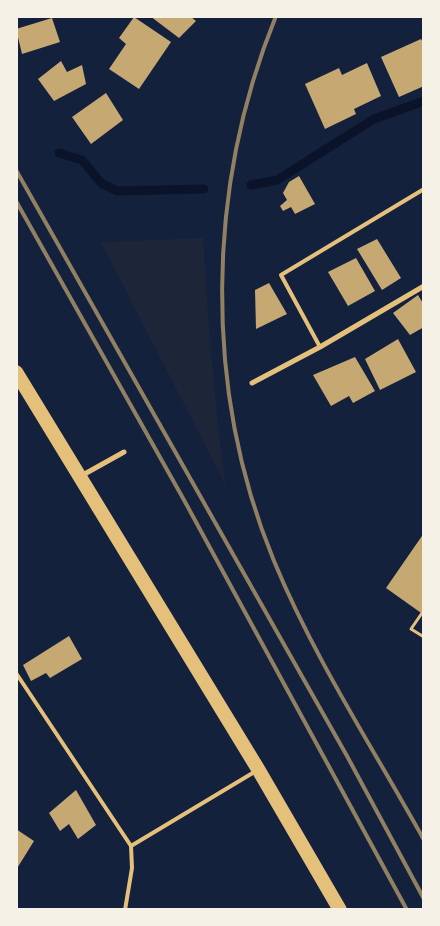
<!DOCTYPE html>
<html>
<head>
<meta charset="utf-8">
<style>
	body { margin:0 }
	#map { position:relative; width:440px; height:926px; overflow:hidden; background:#14213d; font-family:Merriweather,serif }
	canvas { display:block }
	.frame { position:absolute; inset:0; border:18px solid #f6f1e7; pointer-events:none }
</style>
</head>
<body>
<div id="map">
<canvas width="440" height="926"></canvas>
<div class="frame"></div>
</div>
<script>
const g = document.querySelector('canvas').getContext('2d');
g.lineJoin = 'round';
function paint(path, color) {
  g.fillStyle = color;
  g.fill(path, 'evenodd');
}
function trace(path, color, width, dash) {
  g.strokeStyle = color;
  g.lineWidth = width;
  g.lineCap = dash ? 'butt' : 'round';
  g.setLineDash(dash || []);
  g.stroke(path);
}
const green = new Path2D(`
	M 203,238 C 208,321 214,403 226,486 L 101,242 Z`);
const stream = new Path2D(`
	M 59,153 L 82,160 L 101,183 L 117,191 L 204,189
	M 251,185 L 277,180 L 374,119 L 424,101`);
const building = new Path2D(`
	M 150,16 L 190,16 L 196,21 L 179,38 Z
	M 134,17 L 171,42 L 139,89 L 109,69 L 126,44 L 119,38 Z
	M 52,18 L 60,42 L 22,54 L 16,29 Z
	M 421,39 L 424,44 L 424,86 L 399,97 L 381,57 Z
	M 61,61 L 67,72 L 82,65 L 86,84 L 54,101 L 38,79 Z
	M 367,63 L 381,96 L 354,109 L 356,114 L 325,129 L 305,84 L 339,68 L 342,75 Z
	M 106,93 L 123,120 L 91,144 L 72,117 Z
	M 299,176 L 315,204 L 295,214 L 291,207 L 283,211 L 280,206 L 287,200 L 283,193 L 289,182 Z
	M 377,239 L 401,278 L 382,290 L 357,249 Z
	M 356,258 L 375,291 L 348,306 L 328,272 Z
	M 269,283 L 287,314 L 256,329 L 255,290 Z
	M 418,295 L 424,305 L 424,327 L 410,335 L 393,313 Z
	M 398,339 L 416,372 L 380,390 L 365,359 Z
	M 355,357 L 375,391 L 353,403 L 349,396 L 331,406 L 313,375 Z
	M 424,533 L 424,615 L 386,588 Z
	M 69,636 L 82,659 L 50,678 L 46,673 L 31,681 L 23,665 Z
	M 76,790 L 96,825 L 78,839 L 69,824 L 60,831 L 49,813 Z
	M 16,829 L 34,841 L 16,870 Z`);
const path = new Path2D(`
	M 422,613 L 411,629 L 424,637`);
const service = new Path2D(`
	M 320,347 L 281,275 L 424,189
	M 16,673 L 131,846 L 256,771
	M 125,910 L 132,868 L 131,846`);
const minor = new Path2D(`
	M 252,383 L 320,347 L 424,286
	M 81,476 L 124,452`);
const trunk = new Path2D(`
	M 16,372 L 258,769 L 340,910`);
const rail = new Path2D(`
	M 276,16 C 206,188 203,389 274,561 C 314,658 373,748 424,840
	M 16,170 L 347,756 L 424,899
	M 16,201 L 184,500 L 407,910`);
paint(green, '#1d2539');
trace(stream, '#0b132b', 9);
paint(building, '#c6a872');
trace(path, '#e5c07b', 3);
trace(service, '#e5c07b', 4);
trace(minor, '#e5c07b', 5);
trace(trunk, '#e5c07b', 14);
trace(rail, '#918062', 4);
</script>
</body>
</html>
